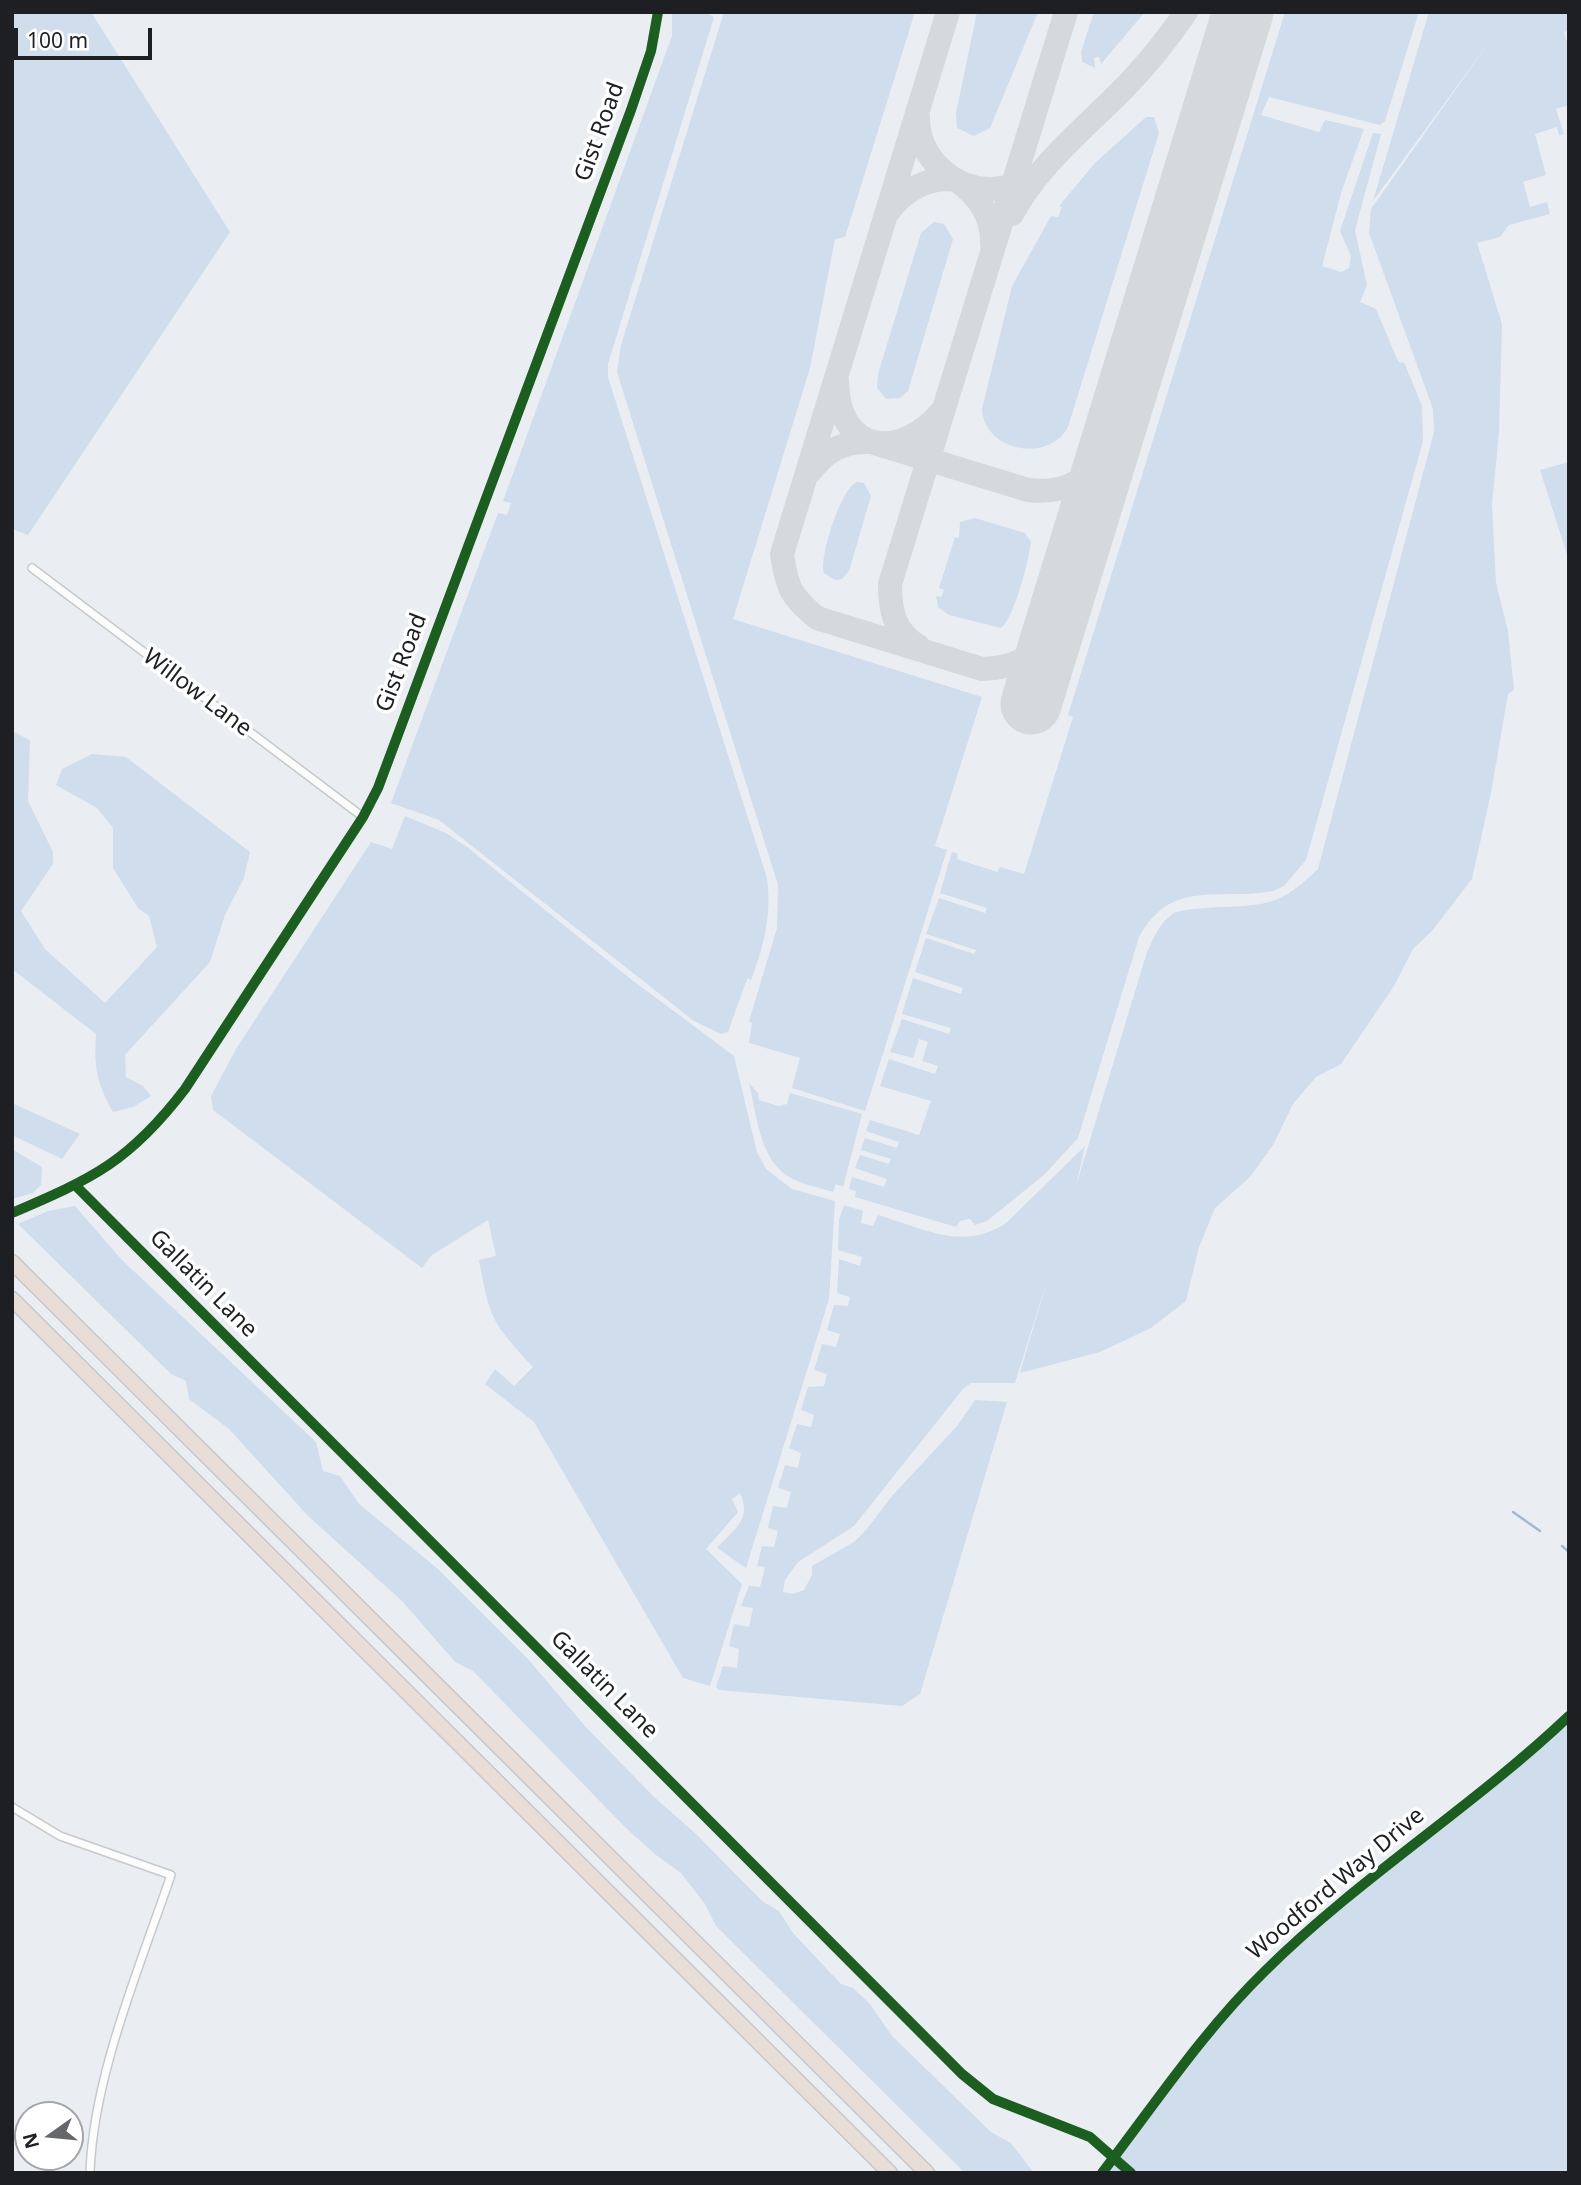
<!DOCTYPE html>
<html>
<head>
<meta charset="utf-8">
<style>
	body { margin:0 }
	#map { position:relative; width:1581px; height:2185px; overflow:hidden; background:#eaeef2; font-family:"Noto Sans",sans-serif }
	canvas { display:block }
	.frame { position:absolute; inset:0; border:14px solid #1d1f22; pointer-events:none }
	.north { position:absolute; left:14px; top:2101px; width:70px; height:70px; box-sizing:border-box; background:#fff; border:2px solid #a5a5a7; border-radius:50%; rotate:255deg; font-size:19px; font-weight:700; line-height:28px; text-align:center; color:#1d1f22 }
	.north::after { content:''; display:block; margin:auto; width:24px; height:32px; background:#65676b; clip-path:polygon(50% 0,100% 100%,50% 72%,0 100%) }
	.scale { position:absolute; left:14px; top:28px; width:138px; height:32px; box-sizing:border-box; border:4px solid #1d1f22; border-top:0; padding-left:9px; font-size:21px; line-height:24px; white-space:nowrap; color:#1d1f22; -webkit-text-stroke:5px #fff; paint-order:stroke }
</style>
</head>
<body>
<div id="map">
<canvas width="1581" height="2185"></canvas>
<div class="frame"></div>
<div class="north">N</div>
<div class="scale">100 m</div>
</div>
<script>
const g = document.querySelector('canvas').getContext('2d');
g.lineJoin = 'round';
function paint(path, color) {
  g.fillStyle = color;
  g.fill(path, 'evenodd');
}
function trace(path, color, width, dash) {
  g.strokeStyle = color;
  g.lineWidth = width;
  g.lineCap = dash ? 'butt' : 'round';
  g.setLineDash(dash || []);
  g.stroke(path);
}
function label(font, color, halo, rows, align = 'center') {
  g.font = font + ' "Noto Sans",sans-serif';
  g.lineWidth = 7;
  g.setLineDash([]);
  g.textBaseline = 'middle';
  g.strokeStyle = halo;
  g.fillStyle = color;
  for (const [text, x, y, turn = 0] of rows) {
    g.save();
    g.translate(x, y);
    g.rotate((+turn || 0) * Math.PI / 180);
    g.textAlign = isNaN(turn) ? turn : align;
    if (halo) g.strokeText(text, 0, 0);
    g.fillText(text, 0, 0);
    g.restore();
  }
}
const green = new Path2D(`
	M 12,12 L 91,12 L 230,232 L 28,535 L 12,529 Z
	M 672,12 L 705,12 L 714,17 L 608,364 L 608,377 L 767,878 C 772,914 764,946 751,980 L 748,978 L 745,984 L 728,1032 L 721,1034 L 694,1021 L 439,820 L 391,803 L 498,513 L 507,515 L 511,503 L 503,501 L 672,36 Z
	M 724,12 L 915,12 L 845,237 L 835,239 L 810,368 L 733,619 L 982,697 L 935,846 L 947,850 L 865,1111 L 792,1088 L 800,1058 L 749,1043 L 752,1023 L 749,1021 L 777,928 L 778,885 L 617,372 L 621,345 Z
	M 977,12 L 1038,12 L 990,128 L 974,136 L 957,128 L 956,113 Z
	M 1094,12 L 1145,12 L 1101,64 L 1099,57 L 1094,58 L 1095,68 L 1082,62 L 1081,52 Z
	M 1285,12 L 1419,12 L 1385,121 L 1380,125 L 1269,97 L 1261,115 L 1319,132 L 1325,120 L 1364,129 L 1342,190 L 1322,266 L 1341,272 L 1349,268 L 1351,256 L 1340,231 L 1373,133 L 1381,134 L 1355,230 L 1367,285 L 1360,302 L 1376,309 L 1397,359 L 1400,363 L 1404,362 L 1422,406 L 1423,441 L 1306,860 L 1284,886 L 1273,891 C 1216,901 1172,878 1139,937 L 1078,1138 L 1045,1174 L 987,1221 L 975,1225 L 970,1219 L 960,1221 L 956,1227 L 855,1197 L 856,1191 L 849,1189 L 852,1177 L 884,1187 L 887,1179 L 855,1168 L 860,1155 L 889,1164 L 891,1159 L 861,1150 L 865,1138 L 897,1148 L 899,1142 L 866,1131 L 870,1120 L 919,1135 L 931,1101 L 880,1086 L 889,1059 L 935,1074 L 938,1066 L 922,1061 L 928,1042 L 919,1039 L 913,1058 L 890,1052 L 902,1019 L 949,1034 L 951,1028 L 902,1014 L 913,978 L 961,994 L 963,988 L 915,972 L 926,938 L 974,954 L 976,950 L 926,934 L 939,898 L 985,913 L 987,908 L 940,893 L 952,852 L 958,854 L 957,859 L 997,872 L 1000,867 L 1024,874 L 1073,717 L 1068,715 Z
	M 1429,12 L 1569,12 L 1569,30 L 1564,32 L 1569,49 L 1569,105 L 1556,109 L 1564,134 L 1559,135 L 1557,127 L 1535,134 L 1546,175 L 1523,182 L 1530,207 L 1547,202 L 1550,214 L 1509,225 L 1500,237 L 1477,243 L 1502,324 L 1499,433 L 1492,504 L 1496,583 L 1508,631 L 1514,690 L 1508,694 L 1491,793 L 1472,879 L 1432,931 L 1413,949 L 1394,986 L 1341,1064 L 1316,1077 L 1293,1104 L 1273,1145 L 1250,1177 L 1215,1208 L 1199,1247 L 1186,1301 L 1151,1328 L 1100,1352 L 1020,1373 L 1049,1274 L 1015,1383 L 971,1383 L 963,1389 L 854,1526 L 798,1562 L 785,1580 L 783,1592 L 793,1594 L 804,1590 L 812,1575 L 812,1566 L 854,1542 L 866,1530 L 892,1496 L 957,1426 L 975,1400 L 1007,1402 L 920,1694 L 902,1706 L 719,1690 L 716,1687 L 723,1666 L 737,1668 L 739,1649 L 729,1646 L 734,1624 L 749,1627 L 753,1608 L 741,1606 L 749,1586 L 760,1587 L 765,1567 L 757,1566 L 762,1546 L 774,1547 L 778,1531 L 768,1528 L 773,1506 L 787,1508 L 791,1492 L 778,1488 L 785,1465 L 798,1468 L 801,1453 L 789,1448 L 797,1424 L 811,1427 L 814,1415 L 801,1410 L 808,1387 L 824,1386 L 827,1374 L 814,1370 L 822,1344 L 836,1347 L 840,1334 L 827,1330 L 834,1305 L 848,1306 L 850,1297 L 837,1293 L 839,1259 L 860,1266 L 862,1257 L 838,1250 L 839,1220 L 844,1205 L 863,1211 L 861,1223 L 873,1226 L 878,1215 C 923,1228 963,1252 1006,1223 L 1085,1146 L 1076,1186 L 1147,952 C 1154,938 1160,921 1174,913 C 1184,909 1196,909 1206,908 C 1261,904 1275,911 1318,869 L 1434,432 L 1433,409 L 1369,233 L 1371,209 L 1493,37 L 1373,201 Z
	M 1146,117 L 1154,117 L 1159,133 L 1068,427 C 1048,464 984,451 982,409 L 1012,286 L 1051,216 L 1058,217 L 1062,207 L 1059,206 L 1095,163 Z
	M 934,222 L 944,224 L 953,239 L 908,391 L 900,398 L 886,399 L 877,388 L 878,374 L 921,233 Z
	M 1569,462 L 1569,561 L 1540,470 Z
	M 857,482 L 864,483 L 871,496 L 849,571 L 842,579 L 835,580 L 824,573 C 819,557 841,488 857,482 Z
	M 975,518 L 1025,533 L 1031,542 C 1029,560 1014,618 1001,628 L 949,615 L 938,607 L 936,596 L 941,597 L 944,590 L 939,588 L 955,537 L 959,538 L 960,522 Z
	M 12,731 L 30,740 L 28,801 L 53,852 L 53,864 L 21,911 L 45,949 L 105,1003 L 157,947 L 149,916 L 138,908 L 113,868 L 113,828 L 97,808 L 56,785 L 62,769 L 92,754 L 126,757 L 250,852 L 244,878 L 225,915 L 210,962 L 125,1055 L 126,1077 L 143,1086 L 151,1096 L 133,1107 L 113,1112 C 96,1081 94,1068 96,1034 L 12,969 Z
	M 405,816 L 446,833 L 467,847 L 632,980 L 734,1056 L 757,1152 L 766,1169 L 792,1189 L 835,1201 L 829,1299 L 746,1568 L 717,1548 C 735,1528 752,1520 740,1493 L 732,1499 L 738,1512 L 706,1549 L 742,1584 L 710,1686 L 683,1678 L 534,1422 L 485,1384 L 495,1369 L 514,1386 L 533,1367 C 492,1322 490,1320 479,1260 L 496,1256 L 488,1220 L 432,1255 L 422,1268 L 213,1110 L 211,1096 L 236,1049 L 371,842 L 392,849 Z
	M 749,1083 L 758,1093 L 759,1100 L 778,1106 L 787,1104 L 790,1093 L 862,1114 L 843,1187 L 836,1184 L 833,1192 C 818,1187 799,1184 786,1175 C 759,1156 756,1112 749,1083 Z
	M 12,1103 L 80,1134 L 62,1159 L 12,1135 Z
	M 12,1149 L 42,1167 L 41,1185 L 33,1193 L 12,1199 Z
	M 75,1206 L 122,1260 L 316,1442 L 323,1471 L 340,1476 L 359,1504 L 438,1569 L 528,1659 L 585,1726 L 653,1796 L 696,1834 L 762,1901 L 779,1911 L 793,1933 L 841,1984 L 853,1988 L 870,2004 L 892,2036 L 991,2132 L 1011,2143 L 1034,2173 L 965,2173 L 716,1926 L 705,1904 L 681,1873 L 656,1855 L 627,1829 L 473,1671 L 455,1662 L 402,1601 L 308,1516 L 229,1429 L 189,1399 L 186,1381 L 171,1374 L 18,1224 L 48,1211 Z
	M 1569,1716 L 1569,2173 L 1102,2173 L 1191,2055 L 1265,1971 Z`);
const stream = new Path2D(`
	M 1513,1512 L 1540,1531
	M 1562,1546 L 1569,1552`);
const taxiway = new Path2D(`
	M 948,12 L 782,554 C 787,587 790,596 817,618 L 982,669 C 1016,668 1032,658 1052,631
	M 918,117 C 917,169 977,207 1023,180
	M 889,211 C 904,190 929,176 956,180 C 979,196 993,216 992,244
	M 1012,214 C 1041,161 1088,126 1129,83 C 1149,62 1169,37 1186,12
	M 837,382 C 838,453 900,461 941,412
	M 810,472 C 826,450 844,441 871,442 L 1028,490 C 1069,495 1090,478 1110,444
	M 918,646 C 894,631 890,611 890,584 L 1066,12`);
const runway = new Path2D(`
	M 1031,704 L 1243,12`);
const street = new Path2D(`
	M 32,568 L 363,817
	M 76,1186 L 962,2074 L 993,2099 L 1090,2137 L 1131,2173
	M 12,1213 C 94,1178 130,1161 185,1089 L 363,817 L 378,788 L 631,110 L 651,51 L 658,12
	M 12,1807 L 60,1836 L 171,1875 C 140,1966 93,2077 90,2173
	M 1102,2173 C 1155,2104 1204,2030 1266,1970 C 1360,1877 1473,1807 1569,1716`);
const highway = new Path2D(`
	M 12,1262 L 927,2173
	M 12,1299 L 890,2173`);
const cycleway = new Path2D(`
	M 76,1186 L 962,2074 L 993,2099 L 1090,2137 L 1131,2173
	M 12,1213 C 94,1178 130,1161 185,1089 L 363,817 L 378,788 L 631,110 L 651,51 L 658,12
	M 1102,2173 C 1155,2104 1204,2030 1266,1970 C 1360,1877 1473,1807 1569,1716`);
const streetNames = [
	["Gist Road",600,132,-70],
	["Gist Road",402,663,-69],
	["Willow Lane",197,693,37],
	["Gallatin Lane",203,1284,45],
	["Gallatin Lane",604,1685,45],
	["Woodford Way Drive",1336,1884,-40]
];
paint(green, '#cfdded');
trace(stream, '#a4b9cf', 2.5);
trace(taxiway, '#d6d9dc', 24);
trace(runway, '#d6d9dc', 61);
trace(street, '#c6c9cc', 10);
trace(highway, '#c6c7ca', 17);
trace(street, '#fcfcfd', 7);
trace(highway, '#e9ddd8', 14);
trace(cycleway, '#1b5e20', 10);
label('23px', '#1d1f22', '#fff', streetNames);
</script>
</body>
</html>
